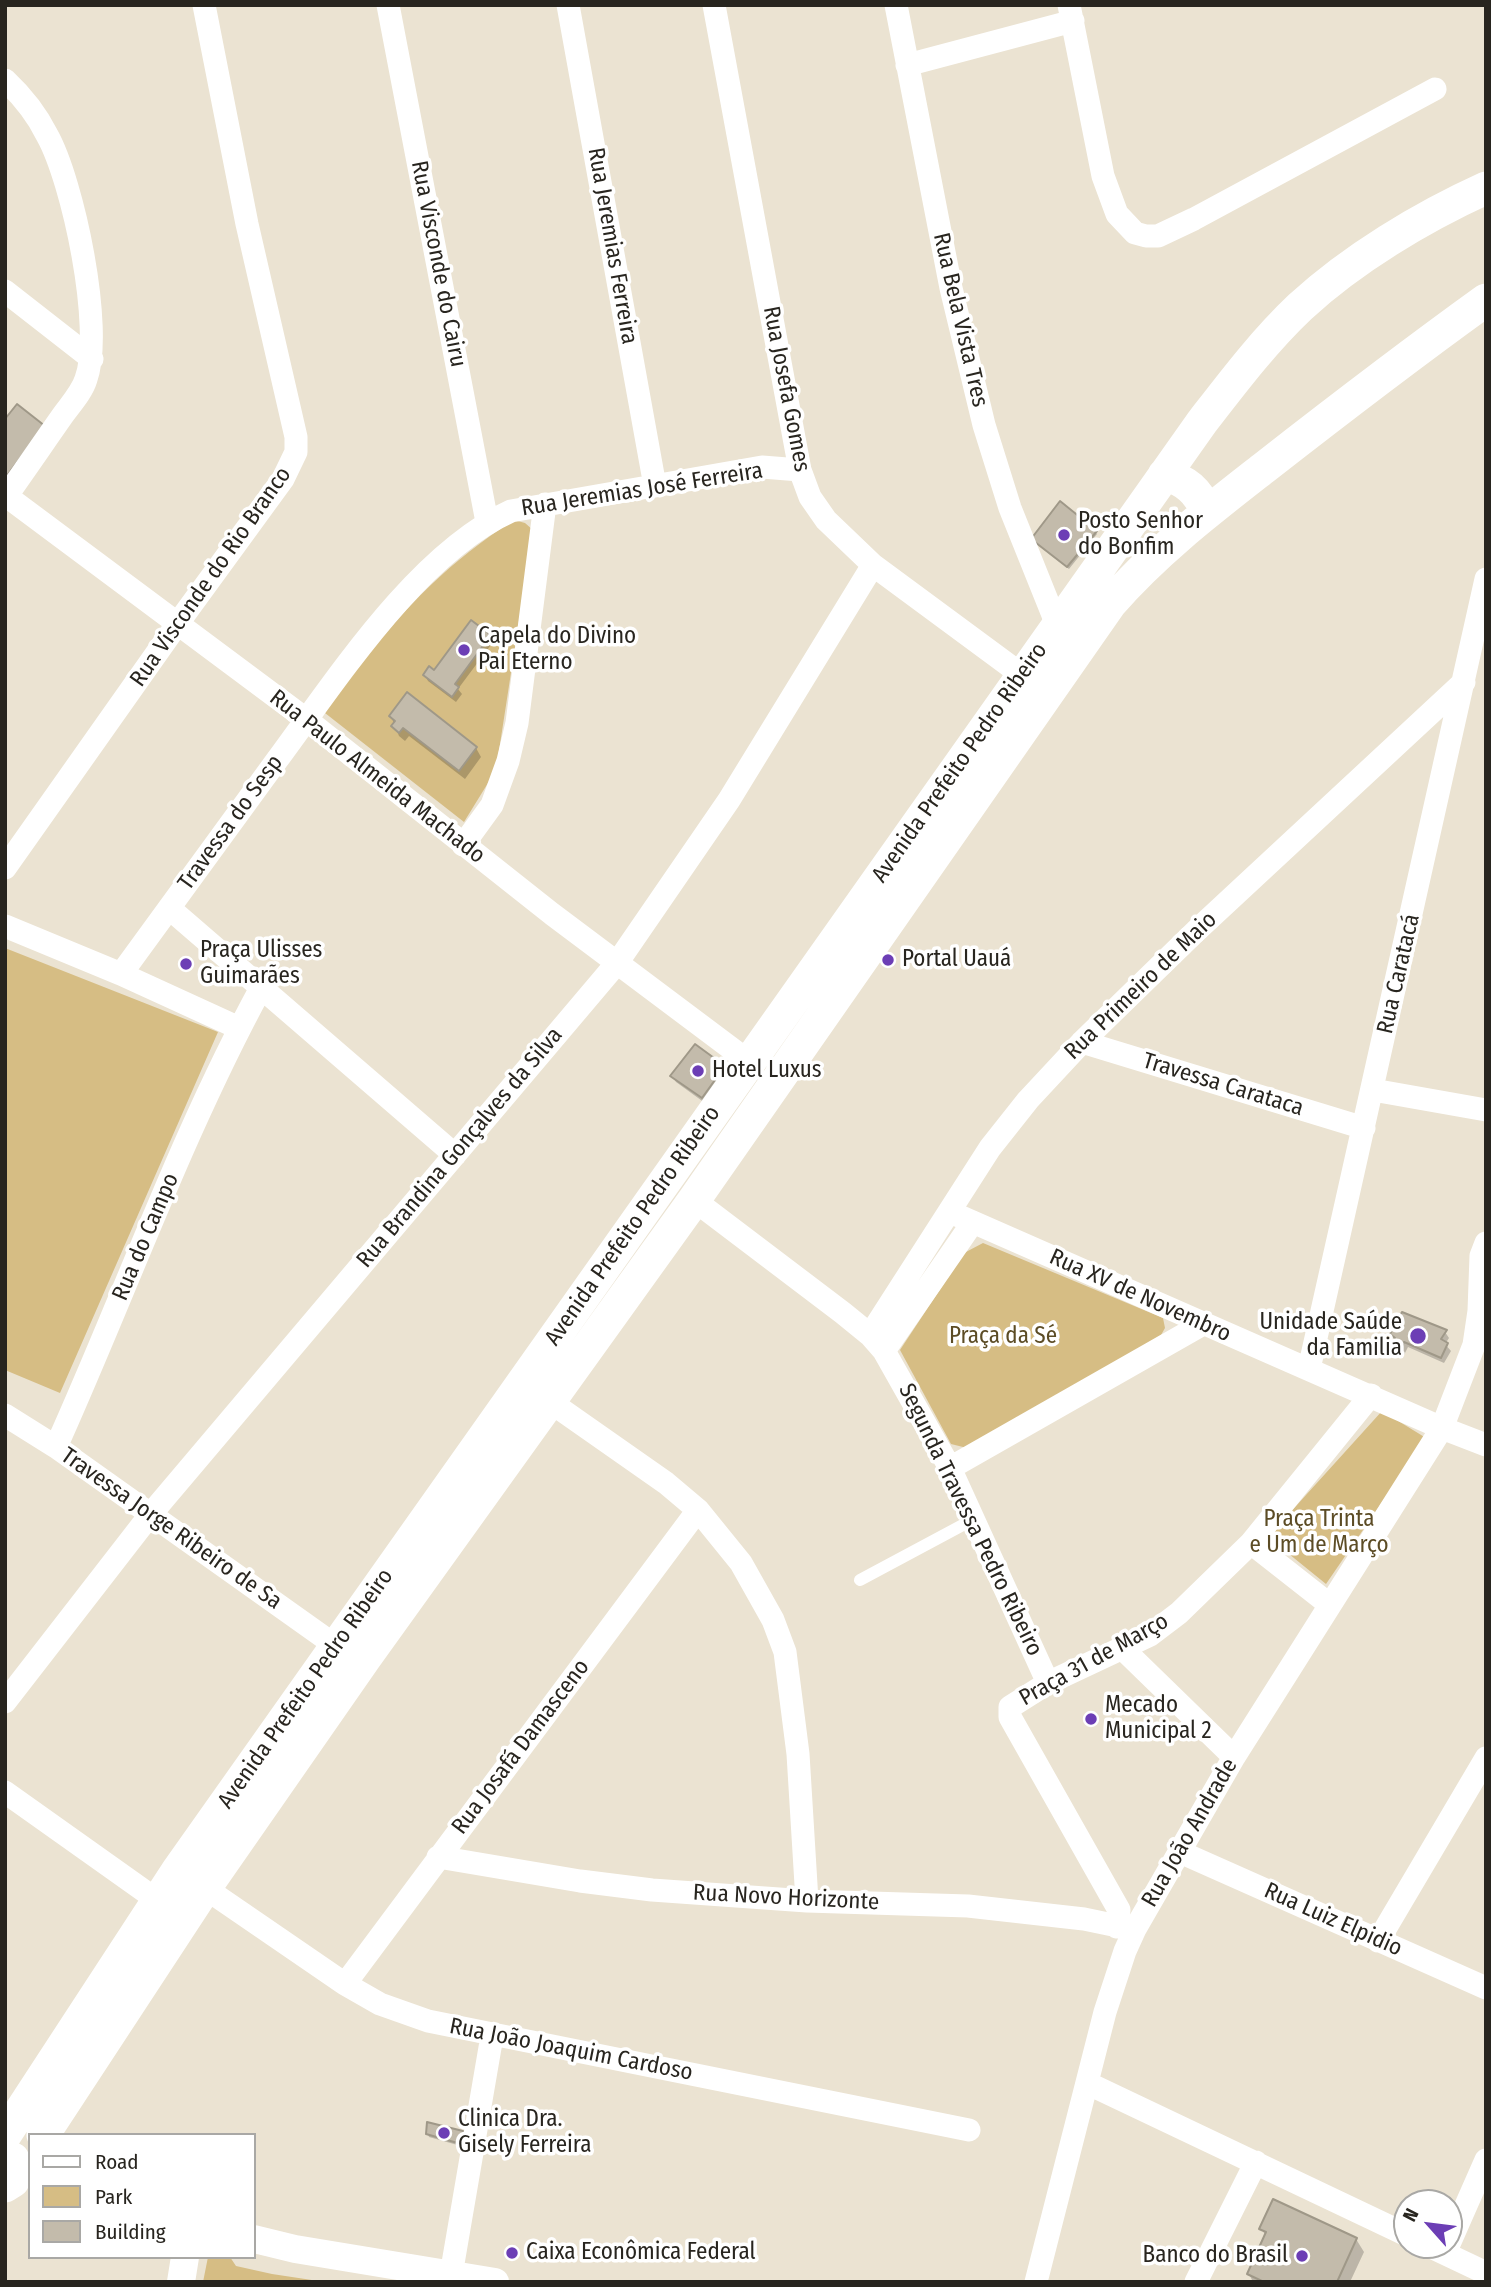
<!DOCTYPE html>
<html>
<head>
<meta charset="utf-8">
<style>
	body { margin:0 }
	#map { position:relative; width:1491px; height:2287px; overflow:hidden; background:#ebe3d2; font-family:"Fira Sans Condensed",sans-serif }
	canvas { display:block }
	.frame { position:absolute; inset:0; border:7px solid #28251f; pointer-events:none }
	.legend { position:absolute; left:28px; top:2133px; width:228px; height:126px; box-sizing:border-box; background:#fff; border:2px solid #a9a8a5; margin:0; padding:9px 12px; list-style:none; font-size:21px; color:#28251f }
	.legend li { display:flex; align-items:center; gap:14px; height:35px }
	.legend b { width:35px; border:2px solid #a9a8a5 }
	.north { position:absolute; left:1393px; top:2189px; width:70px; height:70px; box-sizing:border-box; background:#fff; border:2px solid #a9a8a5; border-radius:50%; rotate:298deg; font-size:19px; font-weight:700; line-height:28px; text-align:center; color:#28251f }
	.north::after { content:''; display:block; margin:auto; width:24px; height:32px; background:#6c3eb5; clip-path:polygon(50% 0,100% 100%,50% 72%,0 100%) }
</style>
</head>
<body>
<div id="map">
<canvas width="1491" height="2287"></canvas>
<div class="frame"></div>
<ul class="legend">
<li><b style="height:9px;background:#fff"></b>Road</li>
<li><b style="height:19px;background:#d6bd84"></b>Park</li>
<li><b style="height:19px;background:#c3bbab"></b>Building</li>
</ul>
<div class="north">N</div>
</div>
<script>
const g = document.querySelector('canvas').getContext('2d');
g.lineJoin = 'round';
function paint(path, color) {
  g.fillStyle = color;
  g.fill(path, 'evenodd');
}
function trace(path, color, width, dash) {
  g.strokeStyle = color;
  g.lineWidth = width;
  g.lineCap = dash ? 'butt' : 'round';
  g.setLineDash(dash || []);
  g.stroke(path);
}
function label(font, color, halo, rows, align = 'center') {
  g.font = font + ' "Fira Sans Condensed",sans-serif';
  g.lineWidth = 7;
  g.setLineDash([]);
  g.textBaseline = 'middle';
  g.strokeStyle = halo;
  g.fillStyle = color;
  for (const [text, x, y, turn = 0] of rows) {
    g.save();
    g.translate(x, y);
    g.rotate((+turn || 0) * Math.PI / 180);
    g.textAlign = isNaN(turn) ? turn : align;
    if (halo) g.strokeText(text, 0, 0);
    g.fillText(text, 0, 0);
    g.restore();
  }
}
const green = new Path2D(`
	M 514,520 L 525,523 L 533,530 L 496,770 L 464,822 L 325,713 C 334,695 348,680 360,664 C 406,606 451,560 514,520 Z
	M 5,948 L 218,1032 L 60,1393 L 5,1370 Z
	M 983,1243 L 1163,1318 L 1165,1328 L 1161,1335 L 971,1449 L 951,1444 L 900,1350 L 964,1253 Z
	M 1382,1411 L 1426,1438 L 1326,1584 L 1268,1537 Z
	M 208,2257 L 230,2257 L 236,2266 L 272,2274 L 325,2282 L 203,2282 Z`);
const shadow = new Path2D(`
	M 1095,532 L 1097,534 L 1069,569 L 1034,542 Z
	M 490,636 L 493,642 L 458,689 L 462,694 L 456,702 L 428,681 L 425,675 L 434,672 Z
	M 391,716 L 476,748 L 481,757 L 465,779 L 409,736 L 405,741 L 399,736 Z
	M 723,1067 L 727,1074 L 705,1103 L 676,1082 L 672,1076 Z
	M 1445,1332 L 1449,1338 L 1445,1344 L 1451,1351 L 1444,1363 L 1408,1347 L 1404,1355 L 1397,1352 L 1393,1346 L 1396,1341 L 1392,1334 Z
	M 462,2133 L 461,2146 L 429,2137 L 428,2134 Z
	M 1261,2228 L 1356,2239 L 1364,2252 L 1350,2282 L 1253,2282 L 1249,2274 L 1266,2236 Z`);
const building = new Path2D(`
	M 17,404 L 45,426 L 5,478 L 5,419 Z
	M 1060,501 L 1097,531 L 1067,567 L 1031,539 Z
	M 471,620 L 491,635 L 455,684 L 459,687 L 452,697 L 423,675 L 429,666 L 434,670 Z
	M 407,692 L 477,747 L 459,771 L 403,728 L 399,733 L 391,726 L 395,721 L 389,716 Z
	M 695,1044 L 725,1066 L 702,1098 L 670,1076 Z
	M 1402,1312 L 1447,1330 L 1441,1339 L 1448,1343 L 1441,1358 L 1404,1342 L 1401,1350 L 1391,1346 L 1395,1338 L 1390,1334 Z
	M 427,2122 L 463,2131 L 461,2144 L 426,2134 Z
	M 1273,2199 L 1357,2238 L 1337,2282 L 1264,2282 L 1247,2274 L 1266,2232 L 1259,2229 Z`);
const service = new Path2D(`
	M 860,1580 L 974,1519`);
const minor = new Path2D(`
	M 388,5 L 487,522
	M 568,5 L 655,486
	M 714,5 L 800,470 L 810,497 L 826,520 L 873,565 L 1022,675
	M 896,5 L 951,288 L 984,425 L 1010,508 L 1057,625
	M 1069,5 L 1103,176 L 1117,214 L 1135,233 L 1146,236 L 1158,236 L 1194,219 L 1435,89
	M 907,65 L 1073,21
	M 5,80 C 21,95 37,115 47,135 C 73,181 104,329 86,379 C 82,392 71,404 63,415 C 44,442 25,470 5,498
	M 5,291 L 92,359
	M 5,495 L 307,720 L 552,914 L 748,1061
	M 463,845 L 492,805 L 508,761 L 517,723 L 545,504
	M 5,868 L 178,623 L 283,479 L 296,452 L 296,437 L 247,224 L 204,5
	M 169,908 L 455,1155
	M 5,926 L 121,974 L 239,1028
	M 121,974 C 173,903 225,832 277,760 C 337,679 418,553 511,511 L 762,467 L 800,470
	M 1082,1042 L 1364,1128
	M 1373,1090 L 1486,1110
	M 694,1200 L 843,1313 L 870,1335 L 884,1351 L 950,1468 L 1048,1683
	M 950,1212 L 1442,1428 L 1486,1445
	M 870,1335 L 990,1148 L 1028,1100 L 1082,1042 L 1196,931 L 1464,682
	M 884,1351 L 973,1222
	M 1309,1369 L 1486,579
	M 549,1401 L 666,1483 L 698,1510 L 741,1563 L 773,1620 L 785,1652 L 798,1754 L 807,1901
	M 5,1415 L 56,1447 L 336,1646
	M 56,1447 C 125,1294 181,1135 261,988
	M 950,1468 L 1203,1324
	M 1251,1543 L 1330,1605
	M 1123,1649 L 1234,1757
	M 5,1702 L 150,1515 L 617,963 L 729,800 L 873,565
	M 5,1792 L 157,1900
	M 1180,1852 L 1486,1988
	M 438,1857 L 580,1881 L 652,1890 L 807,1901 L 968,1906 L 1084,1919 L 1132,1929
	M 205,1888 L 345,1984 L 380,2004 L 428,2021 L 969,2130
	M 1117,1927 L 1119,1910 L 1010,1717 L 1010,1707 L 1048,1683 L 1150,1635 L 1179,1613 L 1251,1543 L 1371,1395
	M 1378,1941 L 1486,1758
	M 345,1984 L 698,1510
	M 1087,2083 L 1407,2235
	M 1449,2244 L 1486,2160
	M 1427,2245 L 1486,2273
	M 451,2275 L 492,2036
	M 1036,2282 L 1105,2012 L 1125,1951 L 1135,1929 L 1234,1757 L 1442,1428 L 1474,1345 L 1479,1311 L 1481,1256 L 1486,1243
	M 1196,2282 L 1256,2162`);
const tertiary = new Path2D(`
	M 254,2239 L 295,2249 L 495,2282
	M 181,2282 L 185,2257`);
const secondary = new Path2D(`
	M 1164,475 C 1186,480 1198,491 1207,512
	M 5,2135 L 178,1870 L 1202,422 C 1233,382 1264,341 1300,307 C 1352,259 1422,217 1486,188
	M 43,2135 L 205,1888 L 365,1658 L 694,1200 L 1110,604 C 1155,552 1210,510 1265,467 C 1338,410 1411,354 1486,300
	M 5,2155 L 13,2159 L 17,2169 L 13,2181 L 5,2186`);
const markers = [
	[1064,535,7,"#6c3eb5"],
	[464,650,7,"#6c3eb5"],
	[888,960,7,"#6c3eb5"],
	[186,964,7,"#6c3eb5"],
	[698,1071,7,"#6c3eb5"],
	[1418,1336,9,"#6c3eb5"],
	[1091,1719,7,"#6c3eb5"],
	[444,2133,7,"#6c3eb5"],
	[512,2253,7,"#6c3eb5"],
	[1302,2256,7,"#6c3eb5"]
];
const streetNames = [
	["Rua Jeremias Ferreira",612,246,80],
	["Rua Visconde do Cairu",438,264,79],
	["Rua Bela Vista Tres",960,320,77],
	["Rua Josefa Gomes",786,389,79],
	["Rua Jeremias José Ferreira",642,490,-9],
	["Rua Visconde do Rio Branco",211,577,-55],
	["Avenida Prefeito Pedro Ribeiro",960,763,-55],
	["Rua Paulo Almeida Machado",377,777,38],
	["Travessa do Sesp",231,823,-54],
	["Rua Caratacá",1399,974,-77],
	["Rua Primeiro de Maio",1141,986,-44],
	["Travessa Carataca",1223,1085,17],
	["Rua Brandina Gonçalves da Silva",460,1148,-50],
	["Avenida Prefeito Pedro Ribeiro",633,1226,-55],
	["Rua do Campo",146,1237,-67],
	["Rua XV de Novembro",1140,1296,24],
	["Segunda Travessa Pedro Ribeiro",970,1520,64],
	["Travessa Jorge Ribeiro de Sa",171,1529,35],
	["Praça 31 de Março",1094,1660,-29],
	["Avenida Prefeito Pedro Ribeiro",306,1689,-55],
	["Rua Josafá Damasceno",521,1747,-53],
	["Rua João Andrade",1190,1833,-60],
	["Rua Novo Horizonte",786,1898,3],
	["Rua Luiz Elpidio",1333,1920,24],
	["Rua João Joaquim Cardoso",571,2050,11]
];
const poiNames = [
	["Posto Senhor",1078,522],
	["do Bonfim",1078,548],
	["Capela do Divino",478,637],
	["Pai Eterno",478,663],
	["Praça Ulisses",200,951],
	["Guimarães",200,977],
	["Portal Uauá",902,960],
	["Hotel Luxus",712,1071],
	["Unidade Saúde",1402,1323,"right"],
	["da Familia",1402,1349,"right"],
	["Mecado",1105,1706],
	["Municipal 2",1105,1732],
	["Clinica Dra.",458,2120],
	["Gisely Ferreira",458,2146],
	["Caixa Econômica Federal",526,2253],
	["Banco do Brasil",1288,2256,"right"]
];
const parkNames = [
	["Praça da Sé",1003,1337],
	["Praça Trinta",1319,1520],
	["e Um de Março",1319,1546]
];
paint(green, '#d6bd84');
paint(shadow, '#0003');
paint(building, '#c3bbab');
trace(building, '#9f9888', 2);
trace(service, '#fff', 12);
trace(minor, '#fff', 23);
trace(tertiary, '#fff', 28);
trace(secondary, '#fff', 33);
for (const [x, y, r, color] of markers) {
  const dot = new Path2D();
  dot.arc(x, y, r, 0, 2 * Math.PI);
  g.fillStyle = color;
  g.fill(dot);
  trace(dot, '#fff', 2.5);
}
label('23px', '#28251f', '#fff', streetNames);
label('23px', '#28251f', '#fff', poiNames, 'left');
label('23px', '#5c4c25', '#fff', parkNames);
</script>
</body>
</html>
